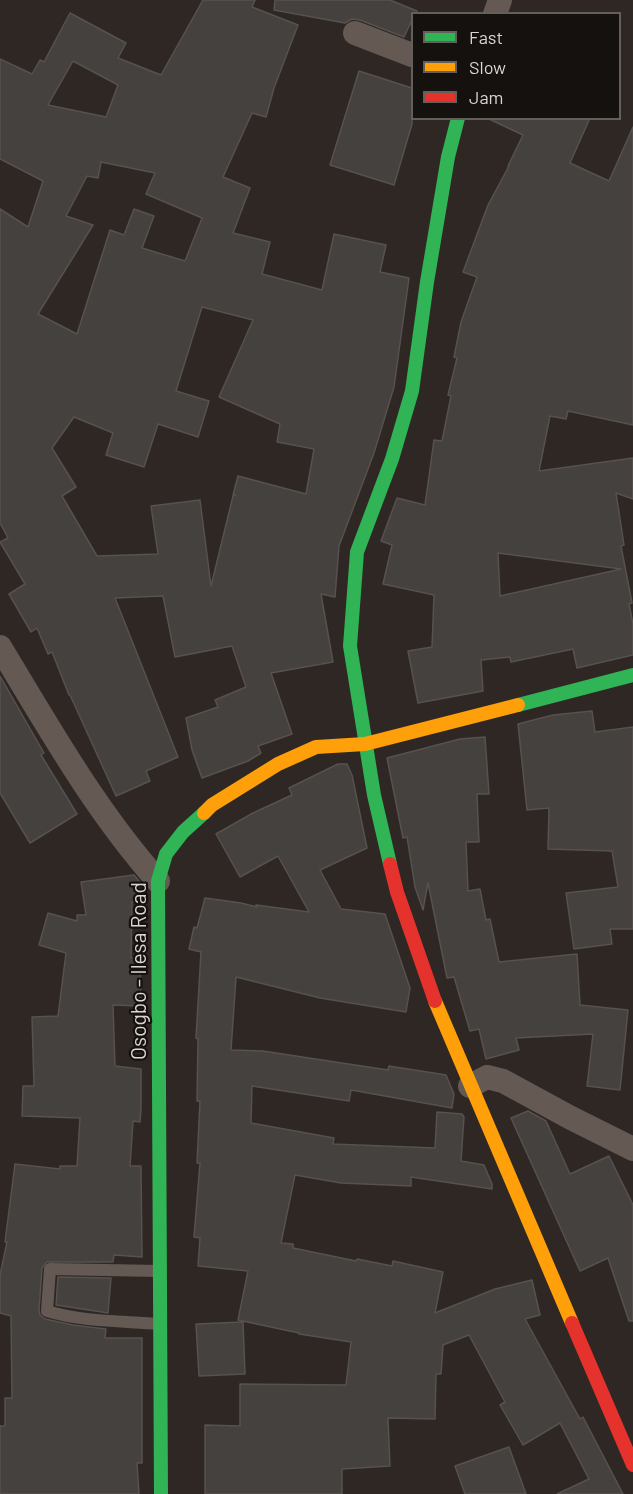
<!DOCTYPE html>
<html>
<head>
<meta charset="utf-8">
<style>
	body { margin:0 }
	#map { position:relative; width:633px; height:1494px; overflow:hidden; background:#2e2724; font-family:Barlow,sans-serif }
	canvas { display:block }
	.legend { position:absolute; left:411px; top:12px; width:210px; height:108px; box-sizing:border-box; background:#15110e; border:2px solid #655f5c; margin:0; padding:8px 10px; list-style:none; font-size:18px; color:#dcd5d2 }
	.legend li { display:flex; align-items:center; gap:12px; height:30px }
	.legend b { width:30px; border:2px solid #655f5c }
</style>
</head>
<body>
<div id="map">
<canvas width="633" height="1494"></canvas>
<ul class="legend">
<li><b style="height:8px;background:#30b455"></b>Fast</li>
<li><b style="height:8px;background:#ff9f0a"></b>Slow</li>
<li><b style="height:8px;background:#e5322d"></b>Jam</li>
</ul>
</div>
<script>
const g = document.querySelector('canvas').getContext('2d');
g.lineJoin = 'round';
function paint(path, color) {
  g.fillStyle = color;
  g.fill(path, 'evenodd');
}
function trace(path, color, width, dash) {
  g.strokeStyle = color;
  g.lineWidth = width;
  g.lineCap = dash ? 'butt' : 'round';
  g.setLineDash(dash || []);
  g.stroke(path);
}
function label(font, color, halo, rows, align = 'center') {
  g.font = font + ' Barlow,sans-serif';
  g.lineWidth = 4.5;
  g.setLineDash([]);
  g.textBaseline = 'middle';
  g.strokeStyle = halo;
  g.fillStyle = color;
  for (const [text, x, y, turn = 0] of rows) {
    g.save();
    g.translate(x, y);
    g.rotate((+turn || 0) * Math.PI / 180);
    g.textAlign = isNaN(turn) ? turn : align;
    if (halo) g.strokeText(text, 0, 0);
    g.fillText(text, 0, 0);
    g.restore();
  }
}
const building = new Path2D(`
	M 203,0 L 255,0 L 252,7 L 298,25 L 274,88 L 266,117 L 252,113 L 223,177 L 250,188 L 233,233 L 270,242 L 262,274 L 322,290 L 334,234 L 386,245 L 380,272 L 409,278 L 394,387 L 374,453 L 339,546 L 335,597 L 321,594 L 333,662 L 271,673 L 292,734 L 258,746 L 261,753 L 248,761 L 202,778 L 192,750 L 186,718 L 218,707 L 215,700 L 246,687 L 232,646 L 175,657 L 163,596 L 115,598 L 178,757 L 146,771 L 150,781 L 116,796 L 70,695 L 69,695 L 52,652 L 48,654 L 37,628 L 31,632 L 9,594 L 25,584 L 0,542 L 8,538 L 0,523 L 0,209 L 28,227 L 43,181 L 0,159 L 0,59 L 32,74 L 40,60 L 44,62 L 70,13 L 126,43 L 118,58 L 161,75 ZM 73,61 L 118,85 L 106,117 L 48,105 ZM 101,162 L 155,173 L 146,194 L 202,218 L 185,261 L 142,248 L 154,216 L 134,209 L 124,235 L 110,230 L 77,334 L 38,314 L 93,225 L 66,216 L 87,176 L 98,178 ZM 202,307 L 253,320 L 219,397 L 280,424 L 277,442 L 314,449 L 306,494 L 238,476 L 233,495 L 235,495 L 233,496 L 211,586 L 200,500 L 151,506 L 158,554 L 97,556 L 62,496 L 76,487 L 52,448 L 74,417 L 113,433 L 106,455 L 144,467 L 158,424 L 198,437 L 209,401 L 176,391 Z
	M 275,0 L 390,0 L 417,11 L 416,14 L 412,14 L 412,20 L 404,37 L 360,20 L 352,19 L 345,23 L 274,10 Z
	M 359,71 L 412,88 L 412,124 L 394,185 L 330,165 Z
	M 487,118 L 590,118 L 570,163 L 609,181 L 633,127 L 633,425 L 568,411 L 566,419 L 550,416 L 539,471 L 633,458 L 633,499 L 616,493 L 624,545 L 621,546 L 632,603 L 629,604 L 633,624 L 633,655 L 577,668 L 573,649 L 511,662 L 510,657 L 481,660 L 483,691 L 418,703 L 408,651 L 432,647 L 434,595 L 383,584 L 392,545 L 381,541 L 397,498 L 425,505 L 434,440 L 442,441 L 451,396 L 448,395 L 457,358 L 454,357 L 461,322 L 477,277 L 463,272 L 488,205 L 509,166 L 508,166 L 523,135 ZM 498,553 L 621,569 L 500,596 Z
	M 0,676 L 44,753 L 41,755 L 77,814 L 30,843 L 0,793 Z
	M 592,711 L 595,732 L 633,727 L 633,929 L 610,929 L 612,944 L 574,949 L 566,893 L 618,887 L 612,851 L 548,849 L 549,808 L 527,810 L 518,724 L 553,715 Z
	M 485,737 L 489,794 L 477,794 L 479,842 L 466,842 L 468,891 L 480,889 L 486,920 L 490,919 L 499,962 L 577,954 L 580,1005 L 628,1010 L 620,1090 L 587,1086 L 593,1034 L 516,1038 L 519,1050 L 486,1059 L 479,1029 L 470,1031 L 454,977 L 447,978 L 428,883 L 423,910 L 415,887 L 407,837 L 403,838 L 387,758 L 460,739 Z
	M 338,764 L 347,764 L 352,775 L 367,848 L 320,870 L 341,909 L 385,914 L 410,988 L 406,1012 L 320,998 L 236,977 L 231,1050 L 263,1051 L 388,1070 L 389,1066 L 446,1075 L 454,1094 L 452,1108 L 351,1090 L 349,1101 L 252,1086 L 251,1123 L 334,1138 L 333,1144 L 435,1148 L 437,1112 L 462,1114 L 464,1117 L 461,1161 L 484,1165 L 492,1184 L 492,1189 L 411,1177 L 411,1186 L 341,1183 L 295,1175 L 281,1243 L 293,1244 L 293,1248 L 356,1261 L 357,1259 L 392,1266 L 393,1261 L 443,1272 L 435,1313 L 495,1289 L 532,1280 L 540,1315 L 525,1319 L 580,1419 L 583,1417 L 623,1494 L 557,1494 L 589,1479 L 560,1423 L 523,1445 L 500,1405 L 505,1402 L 469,1335 L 443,1345 L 441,1374 L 436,1374 L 435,1419 L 388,1418 L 390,1466 L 342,1469 L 342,1494 L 205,1494 L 205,1425 L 240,1426 L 240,1384 L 346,1385 L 351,1342 L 299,1334 L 299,1333 L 238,1320 L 248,1271 L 198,1266 L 200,1238 L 194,1237 L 200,1163 L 197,1163 L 200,1101 L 197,1101 L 198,1039 L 196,1038 L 201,952 L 189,949 L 194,927 L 197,928 L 205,898 L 241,903 L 257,907 L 256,905 L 309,912 L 278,856 L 240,877 L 216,834 L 253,813 L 292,795 L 289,788 Z
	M 134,875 L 139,881 L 139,901 L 132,902 L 131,958 L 140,958 L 141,1006 L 113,1005 L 115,1066 L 141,1069 L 141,1109 L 140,1122 L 133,1121 L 130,1166 L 141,1166 L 142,1257 L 114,1255 L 113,1262 L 47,1262 L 42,1268 L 39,1310 L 40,1315 L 45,1319 L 73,1325 L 106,1329 L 105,1338 L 142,1338 L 142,1463 L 137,1463 L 139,1494 L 0,1494 L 0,1426 L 5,1426 L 5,1398 L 12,1398 L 11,1316 L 0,1313 L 0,1275 L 7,1242 L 5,1242 L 15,1164 L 60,1169 L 60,1166 L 77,1166 L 80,1118 L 22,1116 L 23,1086 L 34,1086 L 32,1017 L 58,1016 L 66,953 L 39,945 L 48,913 L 77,921 L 77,915 L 86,915 L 81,882 Z
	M 528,1111 L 546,1121 L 570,1174 L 609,1156 L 633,1205 L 633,1321 L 629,1321 L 608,1258 L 580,1271 L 511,1118 Z
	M 58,1277 L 111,1278 L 108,1313 L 56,1305 Z
	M 243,1322 L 245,1374 L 199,1376 L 196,1324 Z
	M 509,1447 L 526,1494 L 465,1494 L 455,1466 Z`);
const lane = new Path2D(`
	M 159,1271 L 50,1269 L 47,1311 C 83,1322 122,1321 159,1324`);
const street = new Path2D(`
	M 495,14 L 500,0
	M 355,33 L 412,55
	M 0,647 C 49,728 95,810 158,881
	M 470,1086 L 487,1077 L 503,1081 L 571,1118 L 633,1149`);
const fast = new Path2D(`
	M 518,705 L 633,675
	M 390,864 L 374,795 L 350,646 L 357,552 L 392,459 L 412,391 L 427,282 L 448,157 L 458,118
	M 161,1494 L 158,881 L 166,854 L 183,832 L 204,813`);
const slow = new Path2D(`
	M 204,813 L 212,805 L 278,764 L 316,747 L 365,744 L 518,705
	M 435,1001 L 572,1323`);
const jam = new Path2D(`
	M 390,864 L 397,892 L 435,1001
	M 572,1323 L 633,1465`);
const streetNames = [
	["Osogbo - Ilesa Road",139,971,-90]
];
paint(building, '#45413e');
trace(building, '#57514f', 1.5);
trace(lane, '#645a53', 12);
trace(street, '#645a53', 24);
trace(fast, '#30b455', 14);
trace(slow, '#ff9f0a', 14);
trace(jam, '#e5322d', 14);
label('21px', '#dcd5d2', '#15110e', streetNames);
</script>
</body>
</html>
